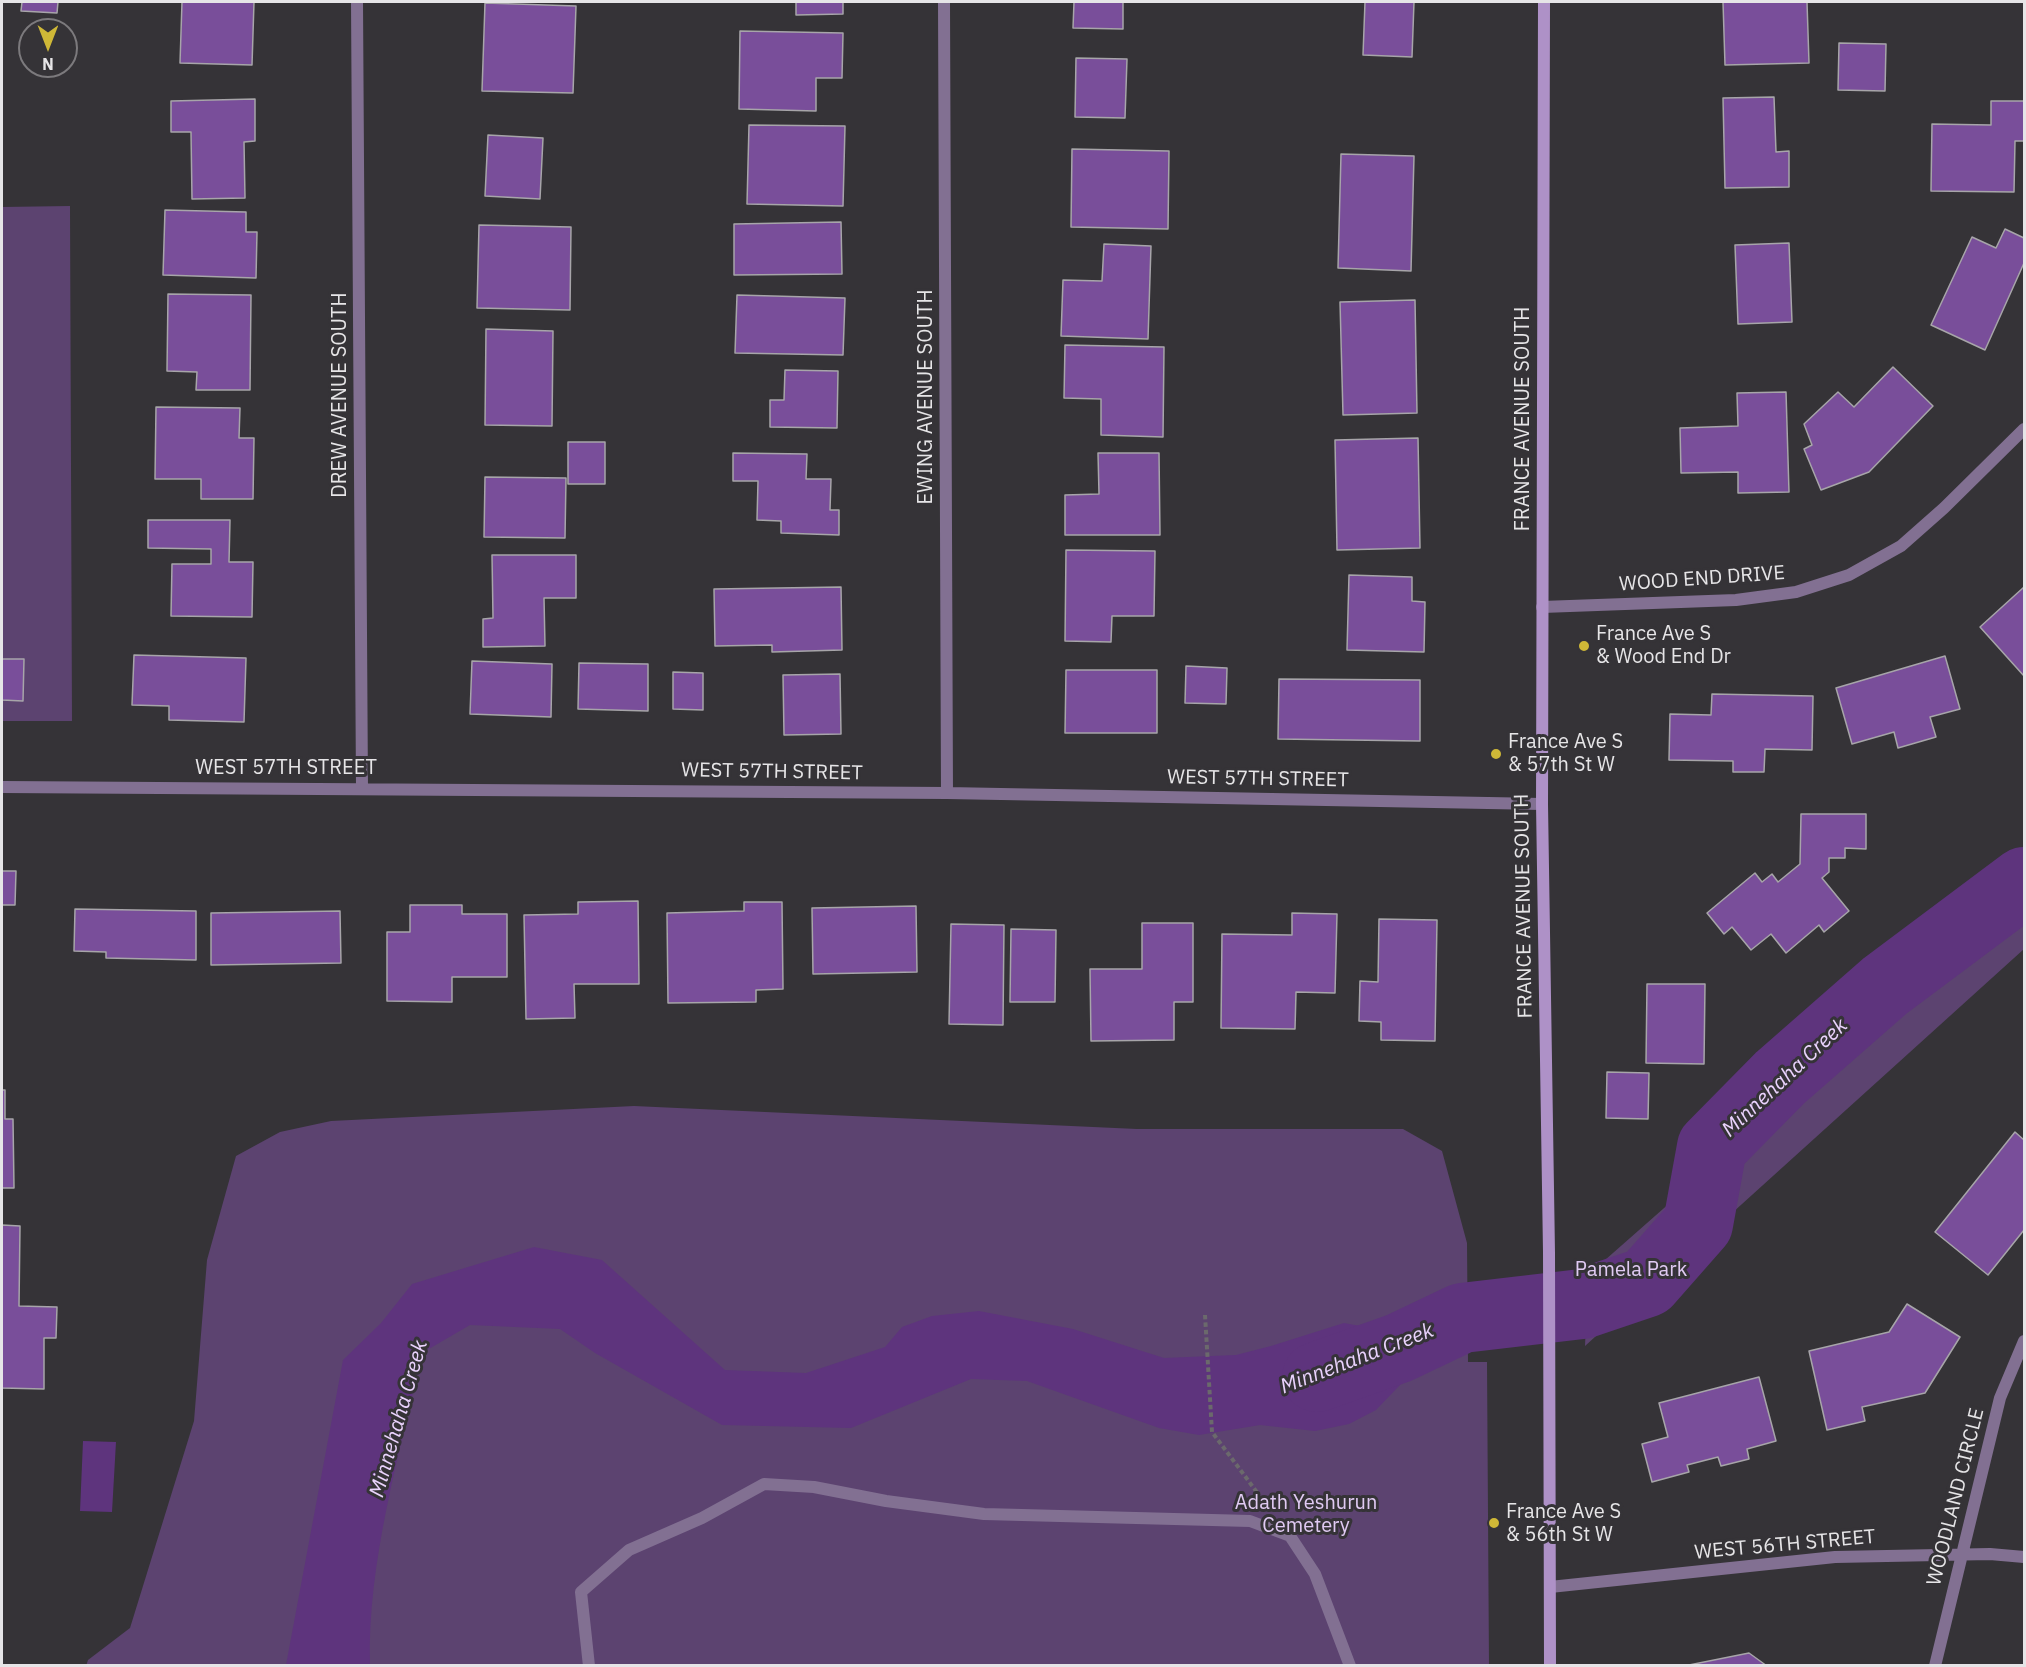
<!DOCTYPE html>
<html>
<head>
<meta charset="utf-8">
<style>
	body { margin:0 }
	#map { position:relative; width:2026px; height:1667px; overflow:hidden; background:#353337; font-family:"IBM Plex Sans",sans-serif }
	canvas { display:block }
	.frame { position:absolute; inset:0; border:3px solid #e6e5e7; pointer-events:none }
	.north { position:absolute; left:18px; top:18px; width:60px; height:60px; box-sizing:border-box; background:#353337; border:2px solid #7c7a7d; border-radius:50%; rotate:180deg; font-size:16px; font-weight:700; line-height:24px; text-align:center; color:#e6e5e7 }
	.north::after { content:''; display:block; margin:auto; width:21px; height:27px; background:#cfb837; clip-path:polygon(50% 0,100% 100%,50% 72%,0 100%) }
</style>
</head>
<body>
<div id="map">
<canvas width="2026" height="1667"></canvas>
<div class="frame"></div>
<div class="north">N</div>
</div>
<script>
const g = document.querySelector('canvas').getContext('2d');
g.lineJoin = 'round';
function paint(path, color) {
  g.fillStyle = color;
  g.fill(path, 'evenodd');
}
function trace(path, color, width, dash) {
  g.strokeStyle = color;
  g.lineWidth = width;
  g.lineCap = dash ? 'butt' : 'round';
  g.setLineDash(dash || []);
  g.stroke(path);
}
function label(font, color, halo, rows, align = 'center') {
  g.font = font + ' "IBM Plex Sans",sans-serif';
  g.lineWidth = 6;
  g.setLineDash([]);
  g.textBaseline = 'middle';
  g.strokeStyle = halo;
  g.fillStyle = color;
  for (const [text, x, y, turn = 0] of rows) {
    g.save();
    g.translate(x, y);
    g.rotate((+turn || 0) * Math.PI / 180);
    g.textAlign = isNaN(turn) ? turn : align;
    if (halo) g.strokeText(text, 0, 0);
    g.fillText(text, 0, 0);
    g.restore();
  }
}
const green = new Path2D(`
	M 70,206 L 72,721 L 2,721 L 2,207 Z
	M 2024,891 L 2024,949 L 1585,1346 L 1588,1275 Z
	M 634,1106 L 1137,1129 L 1403,1129 L 1442,1151 L 1467,1243 L 1468,1362 L 1487,1362 L 1489,1665 L 86,1666 L 88,1660 L 130,1628 L 194,1421 L 207,1260 L 236,1156 L 280,1132 L 331,1121 Z`);
const water = new Path2D(`
	M 534,1247 L 602,1260 L 725,1370 L 806,1373 L 885,1347 L 902,1327 L 932,1316 L 979,1311 L 1073,1329 L 1164,1358 L 1236,1355 L 1271,1346 L 1344,1323 L 1398,1333 L 1420,1355 L 1401,1384 L 1376,1410 L 1349,1424 L 1315,1431 L 1260,1425 L 1199,1435 L 1159,1428 L 1027,1381 L 971,1379 L 851,1428 L 722,1425 L 595,1353 L 560,1329 L 470,1325 L 422,1353 C 400,1453 367,1563 370,1665 L 286,1665 L 343,1360 L 381,1323 L 412,1284 Z
	M 83,1441 L 116,1442 L 112,1512 L 80,1511 Z`);
const river = new Path2D(`
	M 1317,1377 L 1399,1348 L 1462,1318 L 1582,1304 L 1647,1282 L 1698,1224 L 1712,1147 L 1780,1078 L 1885,986 L 2024,882`);
const building = new Path2D(`
	M 22,2 L 58,2 L 57,13 L 21,11 Z
	M 182,2 L 254,2 L 252,65 L 180,63 Z
	M 796,2 L 843,2 L 843,14 L 796,15 Z
	M 1074,2 L 1123,2 L 1123,29 L 1073,28 Z
	M 1365,2 L 1414,2 L 1412,57 L 1363,55 Z
	M 1723,2 L 1807,2 L 1809,63 L 1725,65 Z
	M 485,3 L 576,6 L 573,93 L 482,91 Z
	M 740,31 L 843,33 L 842,78 L 816,78 L 816,111 L 739,109 Z
	M 1839,43 L 1886,44 L 1885,91 L 1838,90 Z
	M 1076,58 L 1127,59 L 1125,118 L 1075,117 Z
	M 1774,97 L 1776,152 L 1789,151 L 1789,187 L 1725,188 L 1723,98 Z
	M 255,99 L 255,141 L 244,142 L 245,198 L 192,199 L 191,132 L 171,132 L 171,101 Z
	M 1991,101 L 2024,101 L 2024,141 L 2015,141 L 2014,192 L 1931,191 L 1932,124 L 1991,125 Z
	M 749,125 L 845,126 L 843,206 L 747,204 Z
	M 488,135 L 543,138 L 540,199 L 485,196 Z
	M 1072,149 L 1169,151 L 1168,229 L 1071,227 Z
	M 1341,154 L 1414,156 L 1411,271 L 1338,268 Z
	M 165,210 L 246,212 L 246,232 L 257,232 L 256,278 L 163,275 Z
	M 841,222 L 842,274 L 734,275 L 734,224 Z
	M 479,225 L 571,227 L 570,310 L 477,308 Z
	M 2005,229 L 2024,238 L 2024,263 L 1985,350 L 1931,325 L 1972,237 L 1996,248 Z
	M 1789,243 L 1792,322 L 1738,324 L 1735,245 Z
	M 1104,244 L 1151,246 L 1148,339 L 1061,336 L 1063,280 L 1102,281 Z
	M 168,294 L 251,295 L 250,390 L 196,390 L 197,372 L 167,371 Z
	M 737,295 L 845,298 L 843,355 L 735,353 Z
	M 1415,300 L 1417,413 L 1343,415 L 1340,302 Z
	M 486,329 L 553,331 L 552,426 L 485,425 Z
	M 1065,345 L 1164,347 L 1163,437 L 1101,435 L 1101,399 L 1064,398 Z
	M 1893,367 L 1933,406 L 1869,472 L 1821,490 L 1804,449 L 1812,445 L 1804,424 L 1838,392 L 1854,407 Z
	M 785,370 L 838,371 L 837,428 L 770,427 L 770,400 L 784,400 Z
	M 1786,392 L 1789,492 L 1738,493 L 1738,472 L 1681,473 L 1680,428 L 1738,426 L 1737,393 Z
	M 156,407 L 240,408 L 239,438 L 254,438 L 253,499 L 201,499 L 201,479 L 155,479 Z
	M 1418,438 L 1420,548 L 1337,550 L 1335,440 Z
	M 568,442 L 605,442 L 605,484 L 568,484 Z
	M 733,453 L 807,454 L 806,479 L 831,479 L 830,510 L 839,510 L 839,535 L 781,533 L 781,521 L 757,520 L 758,481 L 733,481 Z
	M 1098,453 L 1159,453 L 1160,535 L 1065,535 L 1065,495 L 1099,494 Z
	M 485,477 L 566,478 L 565,538 L 484,537 Z
	M 148,520 L 230,520 L 229,562 L 253,562 L 252,617 L 171,616 L 172,564 L 211,564 L 211,549 L 148,548 Z
	M 1066,550 L 1155,551 L 1154,616 L 1112,616 L 1111,642 L 1065,641 Z
	M 492,555 L 576,555 L 576,598 L 544,598 L 545,646 L 483,647 L 483,619 L 493,618 Z
	M 1349,575 L 1412,577 L 1412,601 L 1425,602 L 1424,652 L 1347,650 Z
	M 841,587 L 842,650 L 772,652 L 772,645 L 715,646 L 714,589 Z
	M 2024,587 L 2024,676 L 1980,627 Z
	M 134,655 L 246,658 L 244,722 L 169,720 L 169,706 L 132,705 Z
	M 1945,656 L 1960,709 L 1930,717 L 1936,737 L 1898,748 L 1894,732 L 1852,744 L 1836,688 Z
	M 2,659 L 24,659 L 23,701 L 2,700 Z
	M 472,661 L 552,664 L 551,717 L 470,714 Z
	M 579,663 L 648,664 L 648,711 L 578,709 Z
	M 1186,666 L 1227,668 L 1226,704 L 1185,703 Z
	M 1066,670 L 1157,670 L 1157,733 L 1065,733 Z
	M 673,672 L 703,673 L 703,710 L 673,709 Z
	M 840,674 L 841,734 L 784,735 L 783,675 Z
	M 1279,679 L 1420,680 L 1420,741 L 1278,739 Z
	M 1712,694 L 1813,696 L 1812,750 L 1765,749 L 1764,772 L 1733,772 L 1733,761 L 1669,760 L 1670,714 L 1711,715 Z
	M 1801,814 L 1866,814 L 1866,849 L 1845,848 L 1845,858 L 1829,858 L 1829,872 L 1822,878 L 1849,911 L 1824,932 L 1819,925 L 1786,953 L 1771,934 L 1751,950 L 1732,927 L 1724,934 L 1707,913 L 1755,873 L 1762,882 L 1772,874 L 1778,882 L 1800,864 Z
	M 2,871 L 16,871 L 15,905 L 2,905 Z
	M 638,901 L 639,984 L 574,984 L 575,1018 L 526,1019 L 524,915 L 578,914 L 578,902 Z
	M 744,902 L 782,902 L 783,989 L 756,990 L 756,1002 L 668,1003 L 667,913 L 744,911 Z
	M 410,905 L 462,905 L 462,914 L 507,914 L 507,977 L 452,977 L 452,1002 L 387,1001 L 387,932 L 410,932 Z
	M 916,906 L 917,972 L 813,974 L 812,908 Z
	M 75,909 L 196,911 L 196,960 L 106,958 L 106,952 L 74,951 Z
	M 340,911 L 341,963 L 211,965 L 211,913 Z
	M 1292,913 L 1337,914 L 1335,993 L 1296,992 L 1295,1029 L 1221,1028 L 1222,934 L 1292,935 Z
	M 1379,919 L 1437,920 L 1435,1041 L 1381,1040 L 1381,1022 L 1359,1021 L 1360,981 L 1378,982 Z
	M 1142,923 L 1193,923 L 1193,1002 L 1174,1002 L 1174,1040 L 1091,1041 L 1090,969 L 1142,969 Z
	M 951,924 L 1004,925 L 1003,1025 L 949,1024 Z
	M 1011,929 L 1056,930 L 1055,1002 L 1010,1002 Z
	M 1647,984 L 1705,984 L 1704,1064 L 1646,1063 Z
	M 1607,1072 L 1649,1073 L 1648,1119 L 1606,1118 Z
	M 2,1090 L 5,1090 L 5,1119 L 13,1119 L 14,1188 L 2,1188 Z
	M 2015,1132 L 2024,1140 L 2024,1230 L 1988,1275 L 1935,1232 Z
	M 2,1225 L 20,1226 L 19,1306 L 57,1307 L 56,1338 L 44,1338 L 44,1389 L 2,1388 Z
	M 1907,1304 L 1960,1337 L 1925,1393 L 1862,1407 L 1865,1421 L 1827,1430 L 1809,1351 L 1889,1332 Z
	M 1759,1377 L 1776,1441 L 1747,1449 L 1749,1459 L 1721,1466 L 1718,1457 L 1687,1465 L 1689,1472 L 1652,1482 L 1642,1444 L 1668,1437 L 1659,1403 Z
	M 1749,1653 L 1767,1666 L 1689,1666 L 1689,1665 Z`);
const path = new Path2D(`
	M 1205,1315 L 1212,1432 L 1259,1495`);
const lane = new Path2D(`
	M 589,1666 L 581,1592 L 629,1550 L 702,1518 L 764,1484 L 814,1487 L 886,1501 L 984,1514 L 1250,1521 L 1290,1536 L 1315,1574 L 1350,1666`);
const street = new Path2D(`
	M 357,2 L 362,788
	M 944,2 L 947,793
	M 1542,607 L 1736,600 L 1796,592 L 1849,575 L 1901,546 L 1944,508 L 2024,429
	M 2,787 L 947,793 L 1542,804
	M 1550,1587 L 1835,1557 L 1990,1554 L 2024,1557
	M 1935,1666 L 2000,1398 L 2024,1341`);
const secondary = new Path2D(`
	M 1544,2 L 1542,804 L 1549,1252 L 1550,1666`);
const markers = [
	[1584,646,6,"#cfb837"],
	[1496,754,6,"#cfb837"],
	[1494,1523,6,"#cfb837"]
];
const streetNames = [
	["DREW AVENUE SOUTH",340,395,-90],
	["EWING AVENUE SOUTH",926,397,-90],
	["FRANCE AVENUE SOUTH",1523,419,-90],
	["WOOD END DRIVE",1702,579,-4],
	["WEST 57TH STREET",286,768],
	["WEST 57TH STREET",772,772,1],
	["WEST 57TH STREET",1258,779,1],
	["FRANCE AVENUE SOUTH",1524,906,-91],
	["WOODLAND CIRCLE",1956,1497,-76],
	["WEST 56TH STREET",1785,1545,-5]
];
const poiNames = [
	["France Ave S",1596,634],
	["& Wood End Dr",1596,657],
	["France Ave S",1508,742],
	["& 57th St W",1508,765],
	["France Ave S",1506,1512],
	["& 56th St W",1506,1535]
];
const parkNames = [
	["Pamela Park",1631,1270],
	["Adath Yeshurun",1306,1503],
	["Cemetery",1306,1526]
];
const waterNames = [
	["Minnehaha Creek",1785,1078,-43],
	["Minnehaha Creek",1357,1359,-21],
	["Minnehaha Creek",399,1419,-74]
];
paint(green, '#5c4370');
paint(water, '#5e347d');
trace(river, '#5e347d', 70);
paint(building, '#794e9a');
trace(building, '#a7a5a9', 1.5);
trace(path, '#6b696c', 4, [4.5, 3]);
trace(lane, '#827092', 12);
trace(street, '#827092', 12);
trace(secondary, '#ae91c7', 12);
for (const [x, y, r, color] of markers) {
  const dot = new Path2D();
  dot.arc(x, y, r, 0, 2 * Math.PI);
  g.fillStyle = color;
  g.fill(dot);
  trace(dot, '#353337', 2);
}
label('20px', '#e6e5e7', '#353337', streetNames);
label('20px', '#e6e5e7', '#353337', poiNames, 'left');
label('20px', '#e0caf3', '#353337', parkNames);
label('italic 21px', '#ead3fd', '#353337', waterNames);
</script>
</body>
</html>
